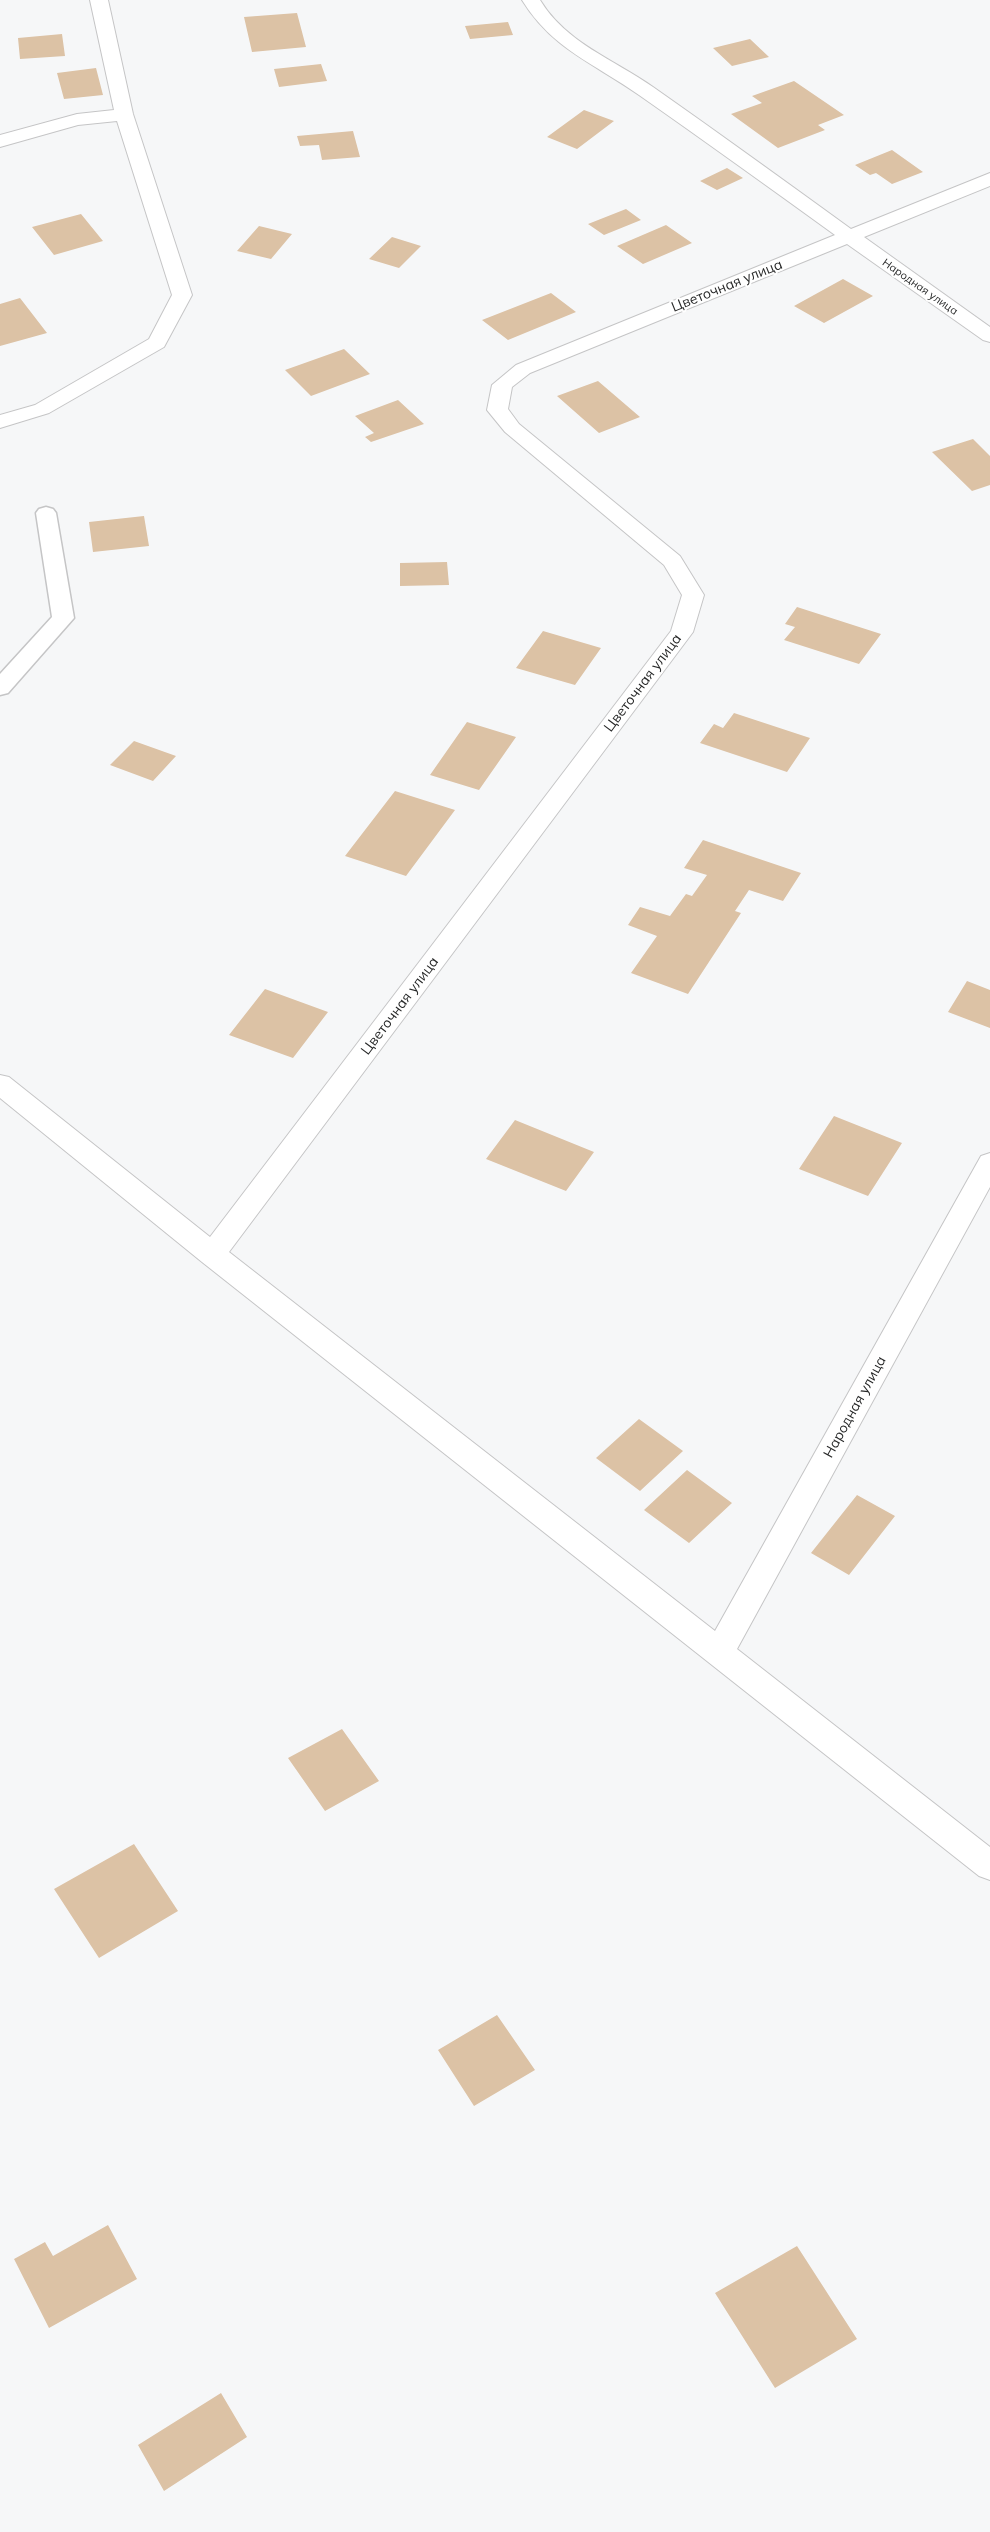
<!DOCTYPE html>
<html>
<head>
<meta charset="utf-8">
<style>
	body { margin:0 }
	canvas { display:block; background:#f6f7f8 }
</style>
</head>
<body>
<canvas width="990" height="2532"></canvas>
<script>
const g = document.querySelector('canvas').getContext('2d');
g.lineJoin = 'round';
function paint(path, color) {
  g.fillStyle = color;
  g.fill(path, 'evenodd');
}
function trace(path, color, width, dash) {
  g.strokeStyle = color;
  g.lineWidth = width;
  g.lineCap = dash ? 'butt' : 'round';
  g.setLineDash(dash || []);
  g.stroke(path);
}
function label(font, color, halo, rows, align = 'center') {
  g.font = font + ' Mulish,sans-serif';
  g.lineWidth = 4;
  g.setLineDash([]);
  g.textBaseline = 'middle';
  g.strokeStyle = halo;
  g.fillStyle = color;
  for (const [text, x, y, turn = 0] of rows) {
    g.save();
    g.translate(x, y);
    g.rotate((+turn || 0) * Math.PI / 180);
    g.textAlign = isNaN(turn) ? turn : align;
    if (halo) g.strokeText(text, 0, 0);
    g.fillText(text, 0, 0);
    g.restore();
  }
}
const building = new Path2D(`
	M 297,13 L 306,47 L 252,52 L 244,17 Z
	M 508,22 L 513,35 L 470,39 L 465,26 Z
	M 62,34 L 65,56 L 20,59 L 18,38 Z
	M 750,39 L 769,57 L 732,66 L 713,48 Z
	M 321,64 L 327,81 L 279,87 L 274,69 Z
	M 96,68 L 103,95 L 64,99 L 57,73 Z
	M 794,81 L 844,115 L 818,125 L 825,130 L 778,148 L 731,114 L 762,103 L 752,96 Z
	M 584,110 L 614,121 L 577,149 L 547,137 Z
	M 353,131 L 360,157 L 322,160 L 319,145 L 300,146 L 297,136 Z
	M 892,150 L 923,172 L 892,184 L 876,173 L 870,175 L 855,165 Z
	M 727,168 L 743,178 L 717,190 L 700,181 Z
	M 626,209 L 641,220 L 604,235 L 588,224 Z
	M 81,214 L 103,241 L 54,255 L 32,227 Z
	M 666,225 L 692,243 L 643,264 L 617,246 Z
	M 259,226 L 292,234 L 271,259 L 237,251 Z
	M 392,237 L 421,246 L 399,268 L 369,259 Z
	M 843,279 L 873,296 L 824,323 L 794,306 Z
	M 551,293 L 576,312 L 508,340 L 482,320 Z
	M 20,298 L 47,333 L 0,346 L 0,304 Z
	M 344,349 L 370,374 L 311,396 L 285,370 Z
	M 598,381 L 640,417 L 599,433 L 557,396 Z
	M 398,400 L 424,424 L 371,442 L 365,437 L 374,433 L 355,416 Z
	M 973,439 L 990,456 L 990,485 L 972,491 L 932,452 Z
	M 144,516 L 149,546 L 93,552 L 89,522 Z
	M 447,562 L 449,585 L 400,586 L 400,563 Z
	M 797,607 L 881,634 L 859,664 L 784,640 L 795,627 L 785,624 Z
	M 543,631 L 601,648 L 575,685 L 516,668 Z
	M 734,713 L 810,738 L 787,772 L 700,743 L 714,724 L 723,728 Z
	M 467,722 L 516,737 L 479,790 L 430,775 Z
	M 134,741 L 176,756 L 153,781 L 110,765 Z
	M 395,791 L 455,810 L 406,876 L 345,856 Z
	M 703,840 L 801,873 L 783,901 L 749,890 L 735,911 L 741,913 L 688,994 L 631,973 L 657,936 L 628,925 L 640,907 L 670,916 L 686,894 L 692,896 L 707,875 L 684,868 Z
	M 967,981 L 990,990 L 990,1028 L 948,1012 Z
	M 265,989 L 328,1012 L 293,1058 L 229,1035 Z
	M 834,1116 L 902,1143 L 868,1196 L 799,1169 Z
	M 515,1120 L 594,1152 L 566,1191 L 486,1159 Z
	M 639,1419 L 683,1451 L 640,1491 L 596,1458 Z
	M 687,1470 L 732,1503 L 689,1543 L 644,1510 Z
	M 857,1495 L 895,1516 L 849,1575 L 811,1553 Z
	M 342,1729 L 379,1781 L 325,1811 L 288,1758 Z
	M 134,1844 L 178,1911 L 99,1958 L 54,1889 Z
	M 497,2015 L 535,2070 L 474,2106 L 438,2050 Z
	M 108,2225 L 137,2279 L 49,2328 L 14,2259 L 45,2242 L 53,2256 Z
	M 797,2246 L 857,2339 L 775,2388 L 715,2293 Z
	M 221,2393 L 247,2437 L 164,2491 L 138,2445 Z`);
const lane = new Path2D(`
	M 46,507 L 53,509 L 56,513 L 74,618 L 8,693 L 0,695 L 0,674 L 52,617 L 36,513 L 39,509 Z`);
const street = new Path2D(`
	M 90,0 L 108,0 L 133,114 L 192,295 L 164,347 L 49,413 L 0,428 L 0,415 L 35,405 L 149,339 L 172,295 L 117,121 L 78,125 L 0,147 L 0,135 L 77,114 L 114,110 Z
	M 522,0 L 540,0 C 566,43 613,59 653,87 C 720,134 785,181 851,229 L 990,173 L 990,186 L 864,237 L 990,327 L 990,342 L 983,340 L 847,244 L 530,373 L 512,387 L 508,409 L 519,424 L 680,556 L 704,595 L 693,632 L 229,1252 L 715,1631 L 981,1156 L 990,1153 L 990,1187 L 737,1649 L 990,1847 L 990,1880 L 979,1876 L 202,1262 L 0,1098 L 0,1075 L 9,1077 L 210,1237 L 671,631 L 682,595 L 664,565 L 505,432 L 487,410 L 492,385 L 516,365 L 835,235 C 770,188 705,141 639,95 C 594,63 553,50 522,0 Z`);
const farStreetnames = [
	["Народная улица",920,287,35]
];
const streetNames = [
	["Цветочная улица",727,286,-22],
	["Цветочная улица",643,683,-53],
	["Цветочная улица",400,1006,-53],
	["Народная улица",855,1407,-61]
];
paint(building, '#dcc2a5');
trace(lane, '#c5c5c6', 3);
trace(street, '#c5c5c6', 2);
paint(lane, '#fff');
paint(street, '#fff');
label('11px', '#282929', '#fff', farStreetnames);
label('14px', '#282929', '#fff', streetNames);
</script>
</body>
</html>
